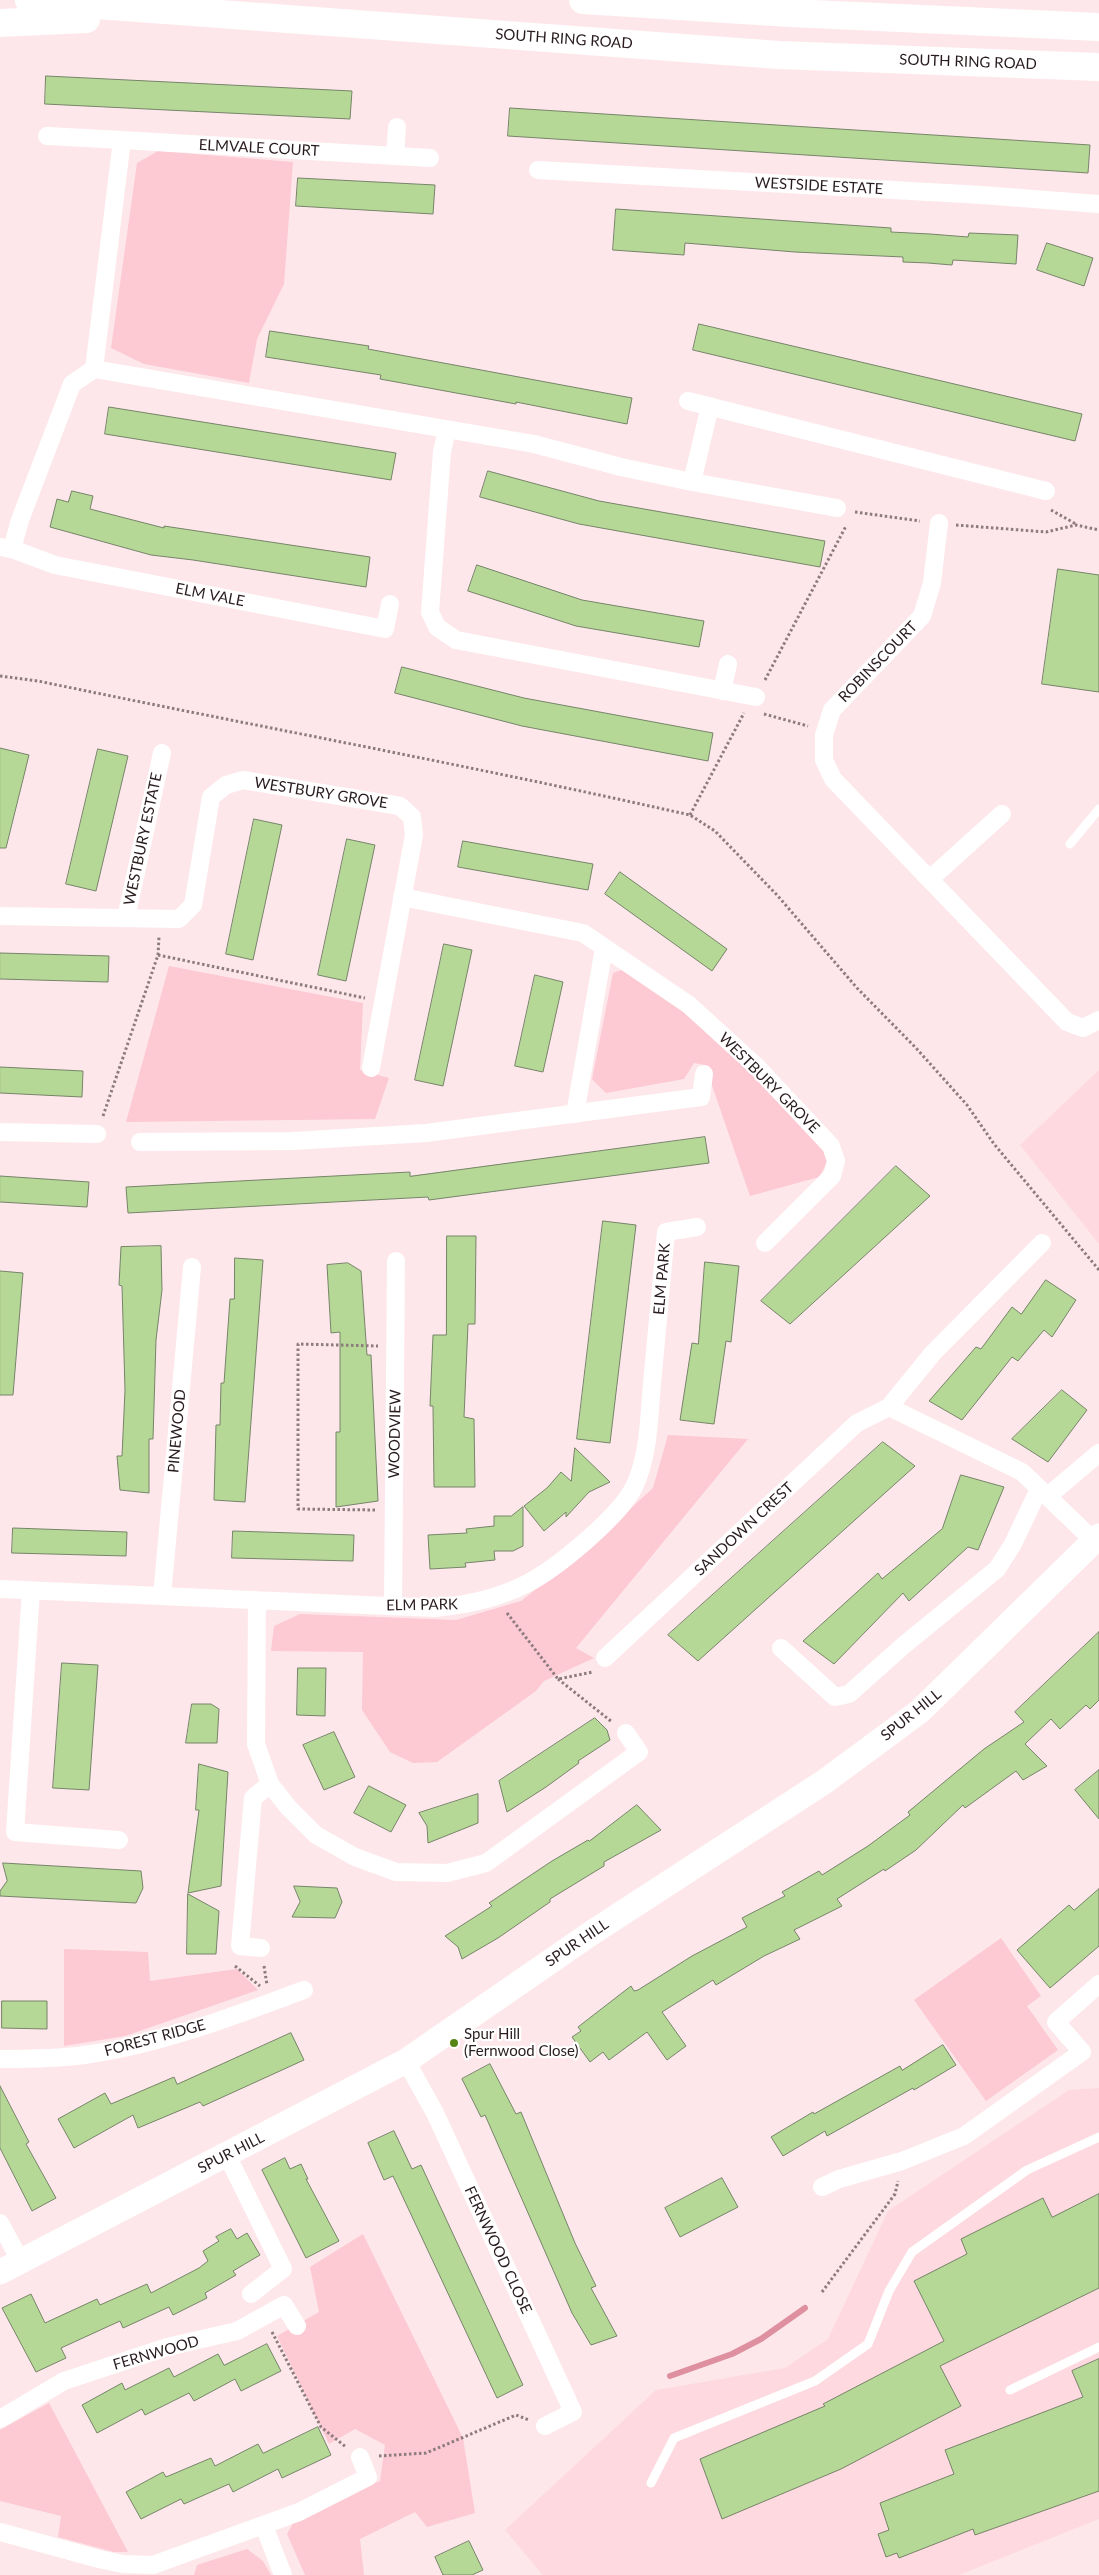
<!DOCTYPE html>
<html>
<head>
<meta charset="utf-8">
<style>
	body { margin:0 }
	canvas { display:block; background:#fde7ea }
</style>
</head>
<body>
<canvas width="1099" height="2575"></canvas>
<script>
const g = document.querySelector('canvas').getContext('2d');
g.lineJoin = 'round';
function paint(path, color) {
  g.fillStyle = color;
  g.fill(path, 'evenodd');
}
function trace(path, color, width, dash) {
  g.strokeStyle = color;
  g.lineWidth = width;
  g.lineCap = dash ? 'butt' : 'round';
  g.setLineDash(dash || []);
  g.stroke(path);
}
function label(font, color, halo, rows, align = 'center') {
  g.font = font + ' Lato,sans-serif';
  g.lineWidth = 4.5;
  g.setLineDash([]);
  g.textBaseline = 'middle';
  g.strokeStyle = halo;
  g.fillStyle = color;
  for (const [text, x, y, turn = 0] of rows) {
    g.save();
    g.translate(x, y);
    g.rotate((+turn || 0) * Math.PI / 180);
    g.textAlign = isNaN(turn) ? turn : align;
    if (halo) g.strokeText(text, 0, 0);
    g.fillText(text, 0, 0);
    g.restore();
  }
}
const built = new Path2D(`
	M 1099,1070 L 1099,1244 L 1020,1145 Z
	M 1099,2088 L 1099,2519 L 959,2575 L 543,2575 L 505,2530 L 656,2390 L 785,2368 L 828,2339 L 888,2211 L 1069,2090 Z`);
const green = new Path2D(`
	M 158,151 L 293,162 L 284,284 L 257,339 L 249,383 L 144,364 L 111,348 L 137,163 Z
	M 169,966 L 363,1003 L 360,1070 L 389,1078 L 375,1119 L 126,1122 Z
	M 624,969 L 688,1009 L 826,1150 L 828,1161 L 819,1177 L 750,1196 L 705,1065 L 694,1063 L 684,1079 L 606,1093 L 592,1079 L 613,973 Z
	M 668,1435 L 748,1439 L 576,1648 L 594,1658 L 544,1681 L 536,1691 L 437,1762 L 413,1763 L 390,1752 L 362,1710 L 363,1652 L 271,1651 L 274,1626 L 300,1614 L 456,1620 L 521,1601 L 576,1558 L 653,1488 Z
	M 1001,1938 L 1041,1996 L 1027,2006 L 1058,2050 L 986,2101 L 914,2000 Z
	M 64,1949 L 148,1952 L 150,1981 L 237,1969 L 258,1990 L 125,2036 L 64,2046 Z
	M 363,2234 L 463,2438 L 475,2513 L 427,2527 L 415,2512 L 360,2539 L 364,2575 L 305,2575 L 287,2534 L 299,2512 L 380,2481 L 385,2445 L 355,2429 L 329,2444 L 277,2336 L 319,2312 L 310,2267 Z
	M 49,2403 L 128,2552 L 114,2552 L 58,2537 L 61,2516 L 0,2501 L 0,2430 Z
	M 247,2549 L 263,2561 L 271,2575 L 194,2575 L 197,2565 Z`);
const stream = new Path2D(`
	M 670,2376 L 732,2354 L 761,2339 L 805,2308`);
const building = new Path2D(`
	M 46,76 L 352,91 L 350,119 L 45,104 Z
	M 510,108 L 1090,145 L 1088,173 L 508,136 Z
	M 298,178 L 435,185 L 433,214 L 296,206 Z
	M 616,209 L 891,228 L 891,232 L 930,234 L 968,237 L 969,233 L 1018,235 L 1016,264 L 953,260 L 952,265 L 928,263 L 903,262 L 903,257 L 795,252 L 685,243 L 684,255 L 613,250 Z
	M 1047,243 L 1093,258 L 1084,286 L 1037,270 Z
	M 699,324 L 1082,414 L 1075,441 L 693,350 Z
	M 270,331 L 369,346 L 368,349 L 632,398 L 627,424 L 516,402 L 516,404 L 380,379 L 381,375 L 266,357 Z
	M 109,407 L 396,453 L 391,480 L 105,434 Z
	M 488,471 L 599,501 L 825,541 L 820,567 L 579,524 L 480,497 Z
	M 72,491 L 93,496 L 90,509 L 164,528 L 164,526 L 370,557 L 366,587 L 193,560 L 151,555 L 50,527 L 57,499 L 68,502 Z
	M 477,565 L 582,600 L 704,621 L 699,647 L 576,626 L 468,591 Z
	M 1058,569 L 1099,575 L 1099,692 L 1042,684 Z
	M 402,667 L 524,698 L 713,733 L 708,761 L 522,726 L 395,693 Z
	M 0,748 L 29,755 L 6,848 L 0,848 Z
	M 98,749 L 128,756 L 96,891 L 66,884 Z
	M 254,819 L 282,825 L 253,960 L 226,954 Z
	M 347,839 L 375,845 L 346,981 L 318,975 Z
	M 463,841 L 593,864 L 588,890 L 458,867 Z
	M 620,872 L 727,949 L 712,971 L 605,894 Z
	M 444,944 L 472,950 L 443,1086 L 415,1080 Z
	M 0,953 L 109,956 L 108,982 L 0,979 Z
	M 535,975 L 563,982 L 543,1072 L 515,1066 Z
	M 0,1067 L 83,1071 L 82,1097 L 0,1093 Z
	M 705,1137 L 709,1163 L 565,1182 L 429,1200 L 428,1197 L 128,1213 L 126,1187 L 410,1172 L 410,1176 Z
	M 896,1166 L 930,1196 L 790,1324 L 761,1301 Z
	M 0,1176 L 89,1182 L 87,1207 L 0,1202 Z
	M 603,1221 L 636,1225 L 610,1443 L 577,1439 Z
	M 447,1236 L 476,1236 L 475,1324 L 468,1324 L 464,1417 L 474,1419 L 475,1487 L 434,1487 L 433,1406 L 430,1406 L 433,1335 L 446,1335 Z
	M 161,1246 L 162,1290 L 156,1340 L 153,1439 L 149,1439 L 149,1493 L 120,1490 L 117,1456 L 122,1456 L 125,1390 L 122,1286 L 119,1285 L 121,1247 Z
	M 235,1258 L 263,1260 L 245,1502 L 214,1500 L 216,1425 L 220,1425 L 221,1383 L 224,1383 L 230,1299 L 234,1299 Z
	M 705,1262 L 739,1266 L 731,1342 L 726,1341 L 714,1424 L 680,1420 L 692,1343 L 698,1344 Z
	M 348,1263 L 361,1271 L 367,1355 L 371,1355 L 378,1501 L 336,1507 L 336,1432 L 340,1432 L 340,1332 L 331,1333 L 327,1265 Z
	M 0,1271 L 23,1273 L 13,1395 L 0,1395 Z
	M 1046,1280 L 1076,1300 L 1052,1337 L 1044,1330 L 1018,1361 L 1012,1357 L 962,1420 L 929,1401 L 976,1347 L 981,1349 L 1012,1307 L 1021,1314 Z
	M 1062,1390 L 1087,1410 L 1048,1462 L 1012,1439 Z
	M 883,1442 L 915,1466 L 698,1661 L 668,1635 Z
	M 575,1448 L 610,1482 L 589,1492 L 566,1517 L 566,1512 L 544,1531 L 524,1506 L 547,1488 L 561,1472 L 571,1481 Z
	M 961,1475 L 1004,1487 L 978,1550 L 968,1547 L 909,1601 L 903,1593 L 834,1664 L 803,1641 L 878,1573 L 882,1579 L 942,1529 Z
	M 523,1507 L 523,1546 L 513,1551 L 494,1551 L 495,1560 L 465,1563 L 466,1567 L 430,1569 L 428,1535 L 467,1533 L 466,1529 L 494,1526 L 494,1516 L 511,1516 Z
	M 13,1528 L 127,1532 L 126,1556 L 12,1553 Z
	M 233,1531 L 354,1535 L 353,1561 L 232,1558 Z
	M 1099,1632 L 1099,1700 L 1090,1709 L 1086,1705 L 1060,1729 L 1051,1719 L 1025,1744 L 1047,1766 L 1023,1780 L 1016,1771 L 965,1808 L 963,1805 L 916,1850 L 885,1871 L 884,1869 L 837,1899 L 842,1906 L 794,1930 L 800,1939 L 764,1956 L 716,1985 L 713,1980 L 662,2012 L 686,2046 L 667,2060 L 647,2032 L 609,2060 L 603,2052 L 590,2062 L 572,2037 L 581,2031 L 578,2027 L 631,1986 L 634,1991 L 638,1990 L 692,1956 L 747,1927 L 742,1918 L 785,1896 L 782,1892 L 819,1871 L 822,1875 L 868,1846 L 910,1815 L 908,1812 L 984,1749 L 1024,1722 L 1015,1712 Z
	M 62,1663 L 98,1665 L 89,1790 L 53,1788 Z
	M 298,1668 L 326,1668 L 325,1716 L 297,1715 Z
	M 192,1704 L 211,1704 L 219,1709 L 217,1743 L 186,1743 Z
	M 595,1718 L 607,1730 L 610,1740 L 578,1761 L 579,1763 L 546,1787 L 507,1812 L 499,1781 Z
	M 334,1732 L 355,1777 L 324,1790 L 303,1745 Z
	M 199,1764 L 228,1772 L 221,1886 L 188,1893 L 199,1810 L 196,1810 Z
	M 1099,1770 L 1099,1819 L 1075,1790 Z
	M 369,1786 L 406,1805 L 391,1832 L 354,1813 Z
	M 478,1794 L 478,1823 L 428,1843 L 427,1826 L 419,1813 Z
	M 637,1805 L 661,1830 L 604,1862 L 604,1866 L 550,1899 L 550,1902 L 498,1938 L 462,1959 L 458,1947 L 445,1936 L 492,1906 L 489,1903 L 552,1861 L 588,1840 L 589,1841 Z
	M 3,1863 L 141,1871 L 143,1888 L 136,1903 L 0,1896 L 0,1891 L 7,1881 Z
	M 294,1886 L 337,1888 L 342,1902 L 335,1918 L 292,1917 L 300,1902 Z
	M 1099,1889 L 1099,1946 L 1050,1988 L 1017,1950 L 1069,1905 L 1074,1910 Z
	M 188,1894 L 219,1911 L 216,1954 L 187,1954 Z
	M 2,2001 L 47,2001 L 47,2029 L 2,2028 Z
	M 291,2033 L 304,2060 L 203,2106 L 200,2102 L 138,2128 L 133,2115 L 74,2148 L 58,2119 L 105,2093 L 111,2104 L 174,2077 L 177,2084 Z
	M 943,2045 L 956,2065 L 914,2090 L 913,2088 L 827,2136 L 825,2131 L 783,2156 L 771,2137 L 813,2112 L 814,2114 L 900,2066 L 902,2070 Z
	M 490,2064 L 516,2114 L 521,2112 L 575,2243 L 596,2286 L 591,2288 L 617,2336 L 591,2345 L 572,2313 L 485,2115 L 481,2117 L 462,2079 Z
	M 0,2086 L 29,2142 L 26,2144 L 56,2198 L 32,2211 L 0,2148 Z
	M 394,2131 L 412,2169 L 421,2165 L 523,2385 L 497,2398 L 393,2176 L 384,2180 L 368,2143 Z
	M 285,2158 L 290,2169 L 301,2164 L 308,2179 L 306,2179 L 339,2241 L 306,2258 L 262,2170 Z
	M 722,2178 L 738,2207 L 680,2237 L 665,2208 Z
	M 1099,2194 L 1099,2288 L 940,2366 L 961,2406 L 841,2469 L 722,2519 L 700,2459 L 825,2406 L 823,2404 L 944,2341 L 914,2281 L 967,2254 L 961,2239 L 1043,2198 L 1052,2217 Z
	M 231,2229 L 237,2239 L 247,2233 L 260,2255 L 233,2271 L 236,2275 L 205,2293 L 207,2298 L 173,2315 L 169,2307 L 123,2328 L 120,2321 L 61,2348 L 66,2358 L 36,2372 L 2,2308 L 31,2294 L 45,2323 L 97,2299 L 100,2305 L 147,2284 L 151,2293 L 199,2268 L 208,2261 L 203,2251 L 219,2241 L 216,2237 Z
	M 267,2344 L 281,2371 L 241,2391 L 235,2379 L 194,2401 L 189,2393 L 145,2415 L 142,2409 L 97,2433 L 82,2405 L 122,2383 L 125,2390 L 169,2368 L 174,2377 L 218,2354 L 224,2365 Z
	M 1099,2359 L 1099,2491 L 975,2535 L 973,2529 L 899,2558 L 897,2553 L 886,2557 L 878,2534 L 889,2530 L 880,2503 L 954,2474 L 945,2450 L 1083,2397 L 1072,2371 Z
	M 318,2427 L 331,2455 L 282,2478 L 278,2469 L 233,2492 L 229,2484 L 184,2504 L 181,2499 L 141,2519 L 126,2492 L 163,2472 L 166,2477 L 211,2458 L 215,2466 L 258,2444 L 263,2453 Z
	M 469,2541 L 483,2570 L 472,2575 L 443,2575 L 435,2557 Z`);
const path = new Path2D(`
	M 1051,510 L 1076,524
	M 855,512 L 920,521
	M 956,525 L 1046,532 L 1076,525 L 1099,530
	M 0,676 L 38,681 C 255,726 473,766 690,815 L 715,831 L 777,895 L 857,988 L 916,1048 L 967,1105 L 994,1144 L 1099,1270
	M 765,680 L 846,526
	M 764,714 L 808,726
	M 690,815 L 744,713
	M 158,955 L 365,998
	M 103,1116 L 158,955 L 159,937
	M 375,1510 L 298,1509 L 298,1344 L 378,1346
	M 507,1613 L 558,1679 L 593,1672
	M 558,1679 L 612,1722
	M 235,1966 L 260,1986
	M 264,1966 L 267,1985
	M 822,2292 L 895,2194 L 898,2181
	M 272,2332 L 321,2427 L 346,2447
	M 379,2456 L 426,2453 L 516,2415 L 529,2420`);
const lane = new Path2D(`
	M 1070,844 L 1099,809
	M 1010,2390 L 1099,2347
	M 651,2483 L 674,2438 L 815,2381 L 868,2344 L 889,2291 L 912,2252 L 1027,2170 L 1099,2137`);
const street = new Path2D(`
	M 47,136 L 122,140
	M 395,156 L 397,127
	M 538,170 L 982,195 L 1099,204
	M 94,369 L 122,140 L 430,158
	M 688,401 L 1046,491
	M 447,429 L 442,452 L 430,612 L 437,627 L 456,640 L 756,697
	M 692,482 L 710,406
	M 939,523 L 932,583 L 922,616 L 832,710 L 824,735 L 824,760 L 833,779 L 1067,1022 L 1083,1028 L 1099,1020
	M 0,547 L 12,549 L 20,520 L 72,384 L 94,369 L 534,444 L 621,467 L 692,482 L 837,508
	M 12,549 L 55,565 L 385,629 L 390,604
	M 722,691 L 728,664
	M 930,879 L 1002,814
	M 402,897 L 583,933 L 689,1005 L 757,1067 L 831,1146 L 836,1161 L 832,1176 L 765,1243
	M 0,916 L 179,919 L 193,905 L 211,797 L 226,785 L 243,780 L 400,806 L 412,817 L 414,835 L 371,1068
	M 126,918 L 162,753
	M 575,1114 L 604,948
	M 0,1132 L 97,1134
	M 140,1142 L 293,1141 L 426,1133 L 701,1097 L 704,1074
	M 889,1407 L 1022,1472 L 1093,1540
	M 1048,1496 L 1099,1453
	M 0,1589 L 435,1608 C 466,1605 497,1599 526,1584 C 556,1569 619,1517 634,1487 C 649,1456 649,1417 652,1383 C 657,1333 661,1283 666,1232 L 697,1227
	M 31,1590 L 15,1832 L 119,1840
	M 162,1596 L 192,1267
	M 257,1600 L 256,1744 L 270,1784 L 288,1807 L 316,1835 L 355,1857 L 396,1872 L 447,1873 L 486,1863 L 639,1752 L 626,1733
	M 393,1606 L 396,1261
	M 781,1648 L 835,1697 L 849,1694 L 904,1645 L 997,1569 L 1013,1544 L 1039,1489
	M 605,1658 L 857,1423 L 889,1407 L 933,1353 L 1042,1243
	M 261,1948 L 240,1946 L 253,1798 L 270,1784
	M 0,2059 C 28,2059 56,2059 84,2055 C 160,2045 233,2016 304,1990
	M 406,2061 L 435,2113 L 573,2412 L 545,2426
	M 227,2155 L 283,2269 L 251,2294
	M 822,2187 L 839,2179 L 902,2161 L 964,2136 L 1082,2052 L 1056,2022 L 1099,1984
	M 0,2223 L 21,2262
	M 0,2419 L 64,2381 L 167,2347 L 237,2331 L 284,2305 L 297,2326
	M 264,2526 L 283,2575
	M 0,2532 L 99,2559 L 123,2564 L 153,2565 L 299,2512 L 368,2477 L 360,2457`);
const secondary = new Path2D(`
	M 0,2272 L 406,2061 L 593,1932 L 824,1782 L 920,1711 L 1099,1536`);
const highway = new Path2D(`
	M 29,0 L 779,55 L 1099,67
	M 583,0 L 790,13 L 1099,27
	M 0,23 L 86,19`);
const markers = [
	[454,2043,5,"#578515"]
];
const streetNames = [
	["SOUTH RING ROAD",564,39,4],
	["SOUTH RING ROAD",968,62,2],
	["ELMVALE COURT",259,148,3],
	["WESTSIDE ESTATE",819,186,3],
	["ELM VALE",210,595,11],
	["ROBINSCOURT",878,662,-46],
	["WESTBURY GROVE",321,793,9],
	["WESTBURY ESTATE",143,839,-78],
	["WESTBURY GROVE",769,1083,45],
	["ELM PARK",662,1279,-85],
	["PINEWOOD",177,1431,-85],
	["WOODVIEW",395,1434,-89],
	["SANDOWN CREST",744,1529,-43],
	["ELM PARK",422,1605,-1],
	["SPUR HILL",911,1715,-39],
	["SPUR HILL",577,1943,-34],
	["FOREST RIDGE",155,2038,-15],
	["SPUR HILL",231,2153,-27],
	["FERNWOOD CLOSE",498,2250,65],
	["FERNWOOD",156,2353,-16]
];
const poiNames = [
	["Spur Hill",464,2034],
	["(Fernwood Close)",464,2051]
];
paint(built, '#fed9df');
paint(green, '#fdc9d3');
trace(stream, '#de90a0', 6);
paint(building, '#b6d896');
trace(building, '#768469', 1);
trace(path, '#8d7c7e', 3, [2.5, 2.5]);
trace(lane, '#fff', 9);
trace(street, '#fff', 18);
trace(secondary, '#fff', 25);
trace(highway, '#fff', 28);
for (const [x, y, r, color] of markers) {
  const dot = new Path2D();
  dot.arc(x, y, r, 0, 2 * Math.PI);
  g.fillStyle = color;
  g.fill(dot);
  trace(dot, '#fff', 2);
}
label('15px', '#291c1e', '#fff', streetNames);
label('15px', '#291c1e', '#fff', poiNames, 'left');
</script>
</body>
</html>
